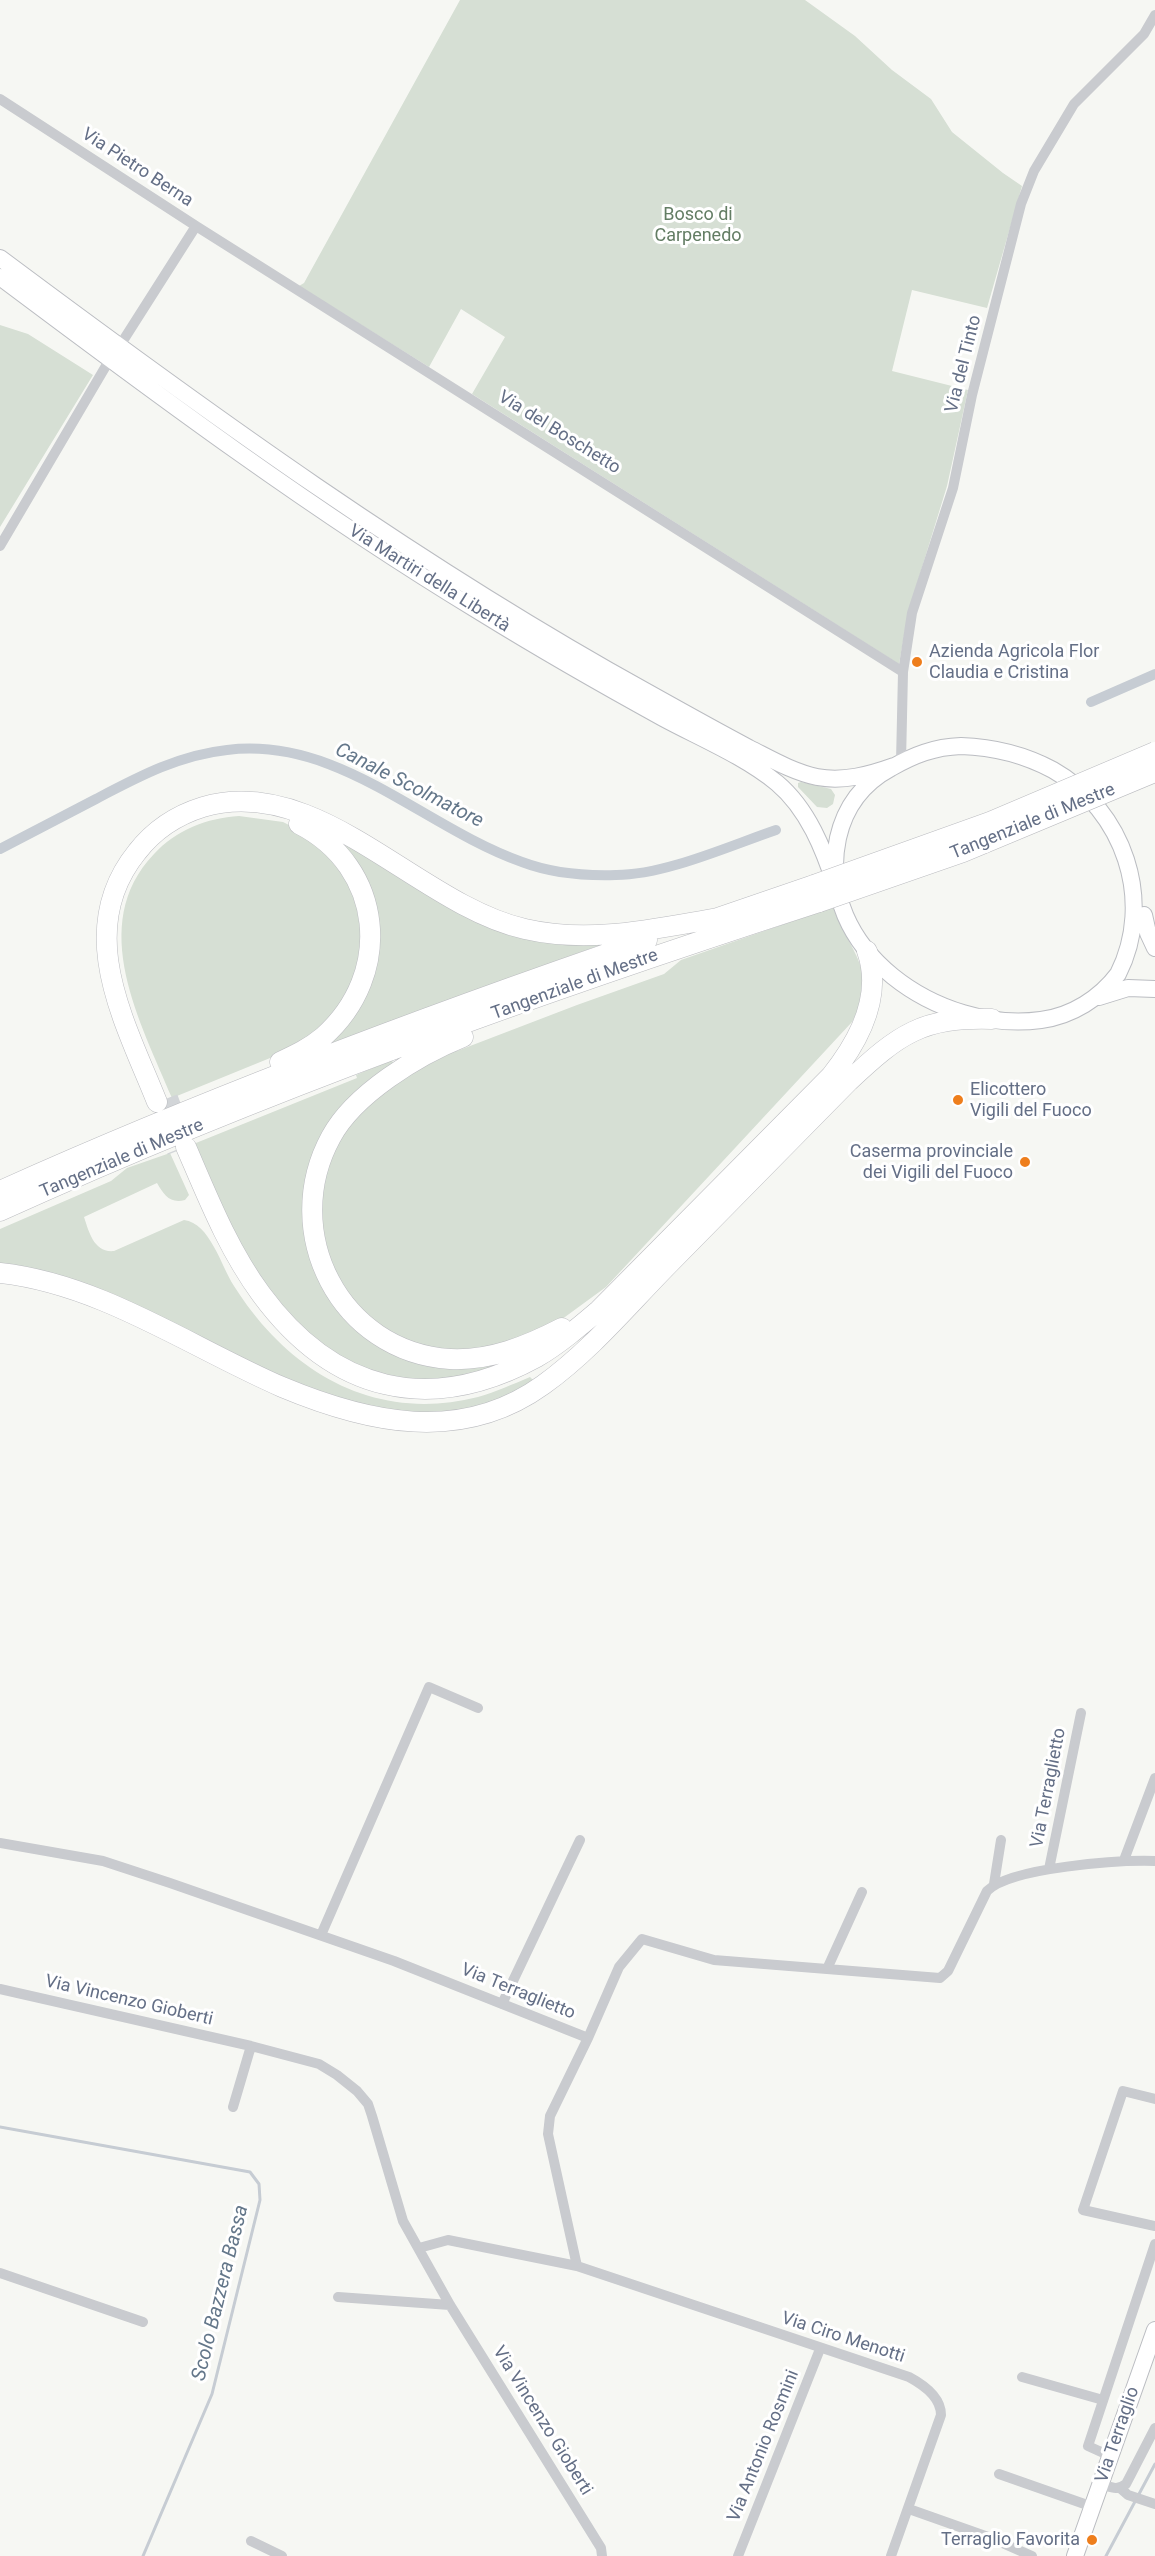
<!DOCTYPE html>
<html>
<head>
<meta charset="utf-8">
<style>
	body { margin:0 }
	canvas { display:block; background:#f6f7f3 }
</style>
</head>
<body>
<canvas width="1155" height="2556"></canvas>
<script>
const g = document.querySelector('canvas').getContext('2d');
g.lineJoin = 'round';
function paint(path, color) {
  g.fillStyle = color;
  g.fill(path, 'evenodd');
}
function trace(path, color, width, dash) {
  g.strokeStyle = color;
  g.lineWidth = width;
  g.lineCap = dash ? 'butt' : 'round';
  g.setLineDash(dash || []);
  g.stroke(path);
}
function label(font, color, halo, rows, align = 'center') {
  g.font = font + ' Roboto,sans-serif';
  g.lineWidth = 6;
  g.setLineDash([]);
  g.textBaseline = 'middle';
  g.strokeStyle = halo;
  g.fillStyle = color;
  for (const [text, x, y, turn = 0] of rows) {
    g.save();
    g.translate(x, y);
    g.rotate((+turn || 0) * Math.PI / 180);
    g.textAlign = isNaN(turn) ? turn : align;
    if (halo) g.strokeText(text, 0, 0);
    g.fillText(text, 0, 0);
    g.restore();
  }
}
const green = new Path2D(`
	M 460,0 L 805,0 L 855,36 L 892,70 L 931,99 L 952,132 L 1003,173 L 1022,186 L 987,308 L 912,290 L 892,371 L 968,390 L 947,486 L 908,613 L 899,664 L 472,394 L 505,337 L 461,309 L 429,367 L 299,286 L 304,283 Z
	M 0,325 L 28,334 L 93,375 L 0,527 Z
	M 801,782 L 831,789 L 835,795 L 833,804 L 827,808 L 817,807 L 798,787 L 798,783 Z
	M 239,804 C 335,807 410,891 497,924 C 531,937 564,938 600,939 L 603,944 L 332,1043 L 329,1036 C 343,1021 357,1005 365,985 C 390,919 357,837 288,813 C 215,789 127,832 113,911 C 105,951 119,987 131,1026 C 93,952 103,854 186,817 C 203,809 221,806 239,804 Z
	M 239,816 L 283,822 L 301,831 L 325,849 L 354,891 L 363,946 L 347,998 L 302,1045 L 172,1098 C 141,1023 86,925 154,854 C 176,830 207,818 239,816 Z
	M 833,907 C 849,952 881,972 852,1022 L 606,1287 L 554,1325 L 500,1350 L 430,1353 L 352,1311 L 316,1232 L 328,1149 L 376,1093 L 450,1049 L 457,1051 L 577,1005 L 664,974 L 681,960 Z
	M 392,1060 L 394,1066 L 340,1116 L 306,1232 L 385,1346 L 511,1357 L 488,1370 L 427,1382 L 378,1377 L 321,1348 L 258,1282 L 191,1145 L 357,1078 L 356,1075 Z
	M 170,1153 L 189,1195 L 185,1200 C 170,1204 164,1195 157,1183 L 84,1217 C 89,1232 94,1253 114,1251 L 184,1220 C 210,1223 221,1266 234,1286 C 289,1373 375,1423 478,1397 C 496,1392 513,1384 530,1377 L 534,1381 L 513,1395 L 450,1414 L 357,1409 L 0,1269 L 0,1229 L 111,1181 L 127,1168 Z`);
const stream = new Path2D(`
	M 0,2127 L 250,2172 L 259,2184 L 260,2200 L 212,2394 L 143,2556
	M 1106,2556 L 1155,2464`);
const canal = new Path2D(`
	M 1091,702 L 1155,674
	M 0,849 C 32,832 64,816 96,799 C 138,777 179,755 227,750 C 339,736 423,827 522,862 C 551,873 585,876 616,875 C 665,875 729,846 776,830`);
const motorwayTunnel = new Path2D(`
	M 168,1098 L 180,1131
	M 165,1122 L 177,1151`);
const minor = new Path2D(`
	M 0,99 L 196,226 L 119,347
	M 196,226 L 903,672
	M 0,546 L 110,359
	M 901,762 L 903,672 L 912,613 L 953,488 L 972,395 L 1021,204 L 1034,171 L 1074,104 L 1144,34 L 1155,15
	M 0,1843 L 103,1861 L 170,1883 L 394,1961 L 588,2038 L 619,1967 L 642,1939 L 714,1960 L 940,1978 L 948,1971 L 987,1891 C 1011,1867 1120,1860 1155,1861
	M 1124,1860 L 1155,1778
	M 1049,1869 L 1081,1713
	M 994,1884 L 1001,1840
	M 321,1935 L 429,1687 L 478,1708
	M 827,1969 L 862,1892
	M 0,1989 L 251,2046 L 319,2064 L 337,2075 L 357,2091 L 368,2104 L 372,2116 L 403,2221 L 450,2305 L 601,2548 L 602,2556
	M 502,2004 L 580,1840
	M 588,2038 L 550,2116 L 548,2134 L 577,2266 L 909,2377 C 924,2385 941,2398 941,2415 L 891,2556
	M 1155,2099 L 1123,2091 L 1083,2210 L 1155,2226
	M 233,2107 L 251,2046
	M 419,2248 L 448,2240 L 577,2266
	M 0,2273 L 143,2322
	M 338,2297 L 450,2305
	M 1022,2377 L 1103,2400
	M 1110,2456 L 1088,2446 L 1155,2244
	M 999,2474 L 1093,2507
	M 1101,2484 C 1111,2487 1117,2491 1126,2484 L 1155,2428
	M 1120,2488 L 1128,2495 L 1155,2504
	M 909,2509 L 991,2538 L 1032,2556
	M 251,2541 L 282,2556
	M 738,2556 L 820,2349`);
const primary = new Path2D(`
	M 0,258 C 209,414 419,566 647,692 C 681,711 715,730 749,748 C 771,759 793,772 817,777 C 843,782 869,775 894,766
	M 0,277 C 156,394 313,511 480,612 C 540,649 601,684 663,718 C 700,738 744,756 777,783 C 808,809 824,850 836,887
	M 961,746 C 992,747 1025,755 1053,770 C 1124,810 1155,901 1118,974 C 1100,998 1072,1016 1041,1020 C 940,1034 814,950 838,838 C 845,807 863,783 891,768 C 914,755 934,747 961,746 Z
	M 1144,915 L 1148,933 L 1155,948
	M 1099,997 L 1128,988 L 1155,989
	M 1075,2556 L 1155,2330`);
const motorway = new Path2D(`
	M 706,922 L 814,885
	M 463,1037 C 418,1055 354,1094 331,1137 C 279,1232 340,1352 450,1359 C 490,1361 527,1346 562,1328
	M 280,1062 C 295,1055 310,1048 323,1037 C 394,974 384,867 299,824
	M 157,1102 C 125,1022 73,931 137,852 C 154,830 177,815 203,807 C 319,773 418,905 525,929 C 590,944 653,929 718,918
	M 186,1147 C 208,1198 228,1249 261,1294 C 333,1392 429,1416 537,1357 C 559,1344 579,1327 599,1310 L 831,1076 C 859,1041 883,996 867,951
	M 0,1191 C 211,1096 428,1015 647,940
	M 0,1211 C 266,1090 542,992 819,902
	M 0,1273 C 101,1284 190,1347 282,1387 C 368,1423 461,1444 543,1385 C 589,1352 625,1309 664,1269 C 726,1206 788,1143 849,1081 C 899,1034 922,1017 992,1019`);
const motorwayBridge = new Path2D(`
	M 814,885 L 990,822 L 1155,752
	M 819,902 L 963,852 L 1155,772`);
const markers = [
	[917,662,6,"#ee7e1c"],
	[958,1100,6,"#ee7e1c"],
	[1025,1162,6,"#ee7e1c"],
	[1092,2540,6,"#ee7e1c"]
];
const streetNames = [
	["Via Pietro Berna",137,168,33],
	["Via del Tinto",964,364,-76],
	["Via del Boschetto",559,433,32],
	["Via Martiri della Libertà",429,579,32],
	["Tangenziale di Mestre",1033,822,-22],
	["Tangenziale di Mestre",575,985,-20],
	["Tangenziale di Mestre",122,1159,-23],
	["Via Terraglietto",1049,1788,-79],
	["Via Terraglietto",518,1992,22],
	["Via Vincenzo Gioberti",129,2001,13],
	["Via Ciro Menotti",843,2338,18],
	["Via Vincenzo Gioberti",542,2421,58],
	["Via Terraglio",1118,2435,-71],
	["Via Antonio Rosmini",764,2446,-68]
];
const parkNames = [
	["Bosco di",698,215],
	["Carpenedo",698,236]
];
const poiNames = [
	["Azienda Agricola Flor",929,652],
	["Claudia e Cristina",929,673],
	["Elicottero",970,1090],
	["Vigili del Fuoco",970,1111],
	["Caserma provinciale",1013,1152,"right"],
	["dei Vigili del Fuoco",1013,1173,"right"],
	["Terraglio Favorita",1080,2540,"right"]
];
const waterNames = [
	["Canale Scolmatore",409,786,27],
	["Scolo Bazzera Bassa",221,2293,-76]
];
paint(green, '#d6dfd4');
trace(stream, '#c6ccd3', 3);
trace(canal, '#c6ccd3', 10);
trace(motorwayTunnel, '#d2d5d8', 20, [20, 10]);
trace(primary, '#bbbdc2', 18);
trace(motorway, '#bbbcc0', 21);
trace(minor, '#c9cbcf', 10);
trace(primary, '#fff', 16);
trace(motorway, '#fff', 20);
trace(motorwayBridge, '#bbbcc0', 21, []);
trace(motorwayBridge, '#fff', 20);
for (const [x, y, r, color] of markers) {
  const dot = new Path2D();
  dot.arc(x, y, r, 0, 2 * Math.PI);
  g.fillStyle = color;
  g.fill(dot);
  trace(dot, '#fff', 2);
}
label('18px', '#646f86', '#fff', streetNames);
label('18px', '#637d64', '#fff', parkNames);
label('18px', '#646f86', '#fff', poiNames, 'left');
label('italic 20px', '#64778a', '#fff', waterNames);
</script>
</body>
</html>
